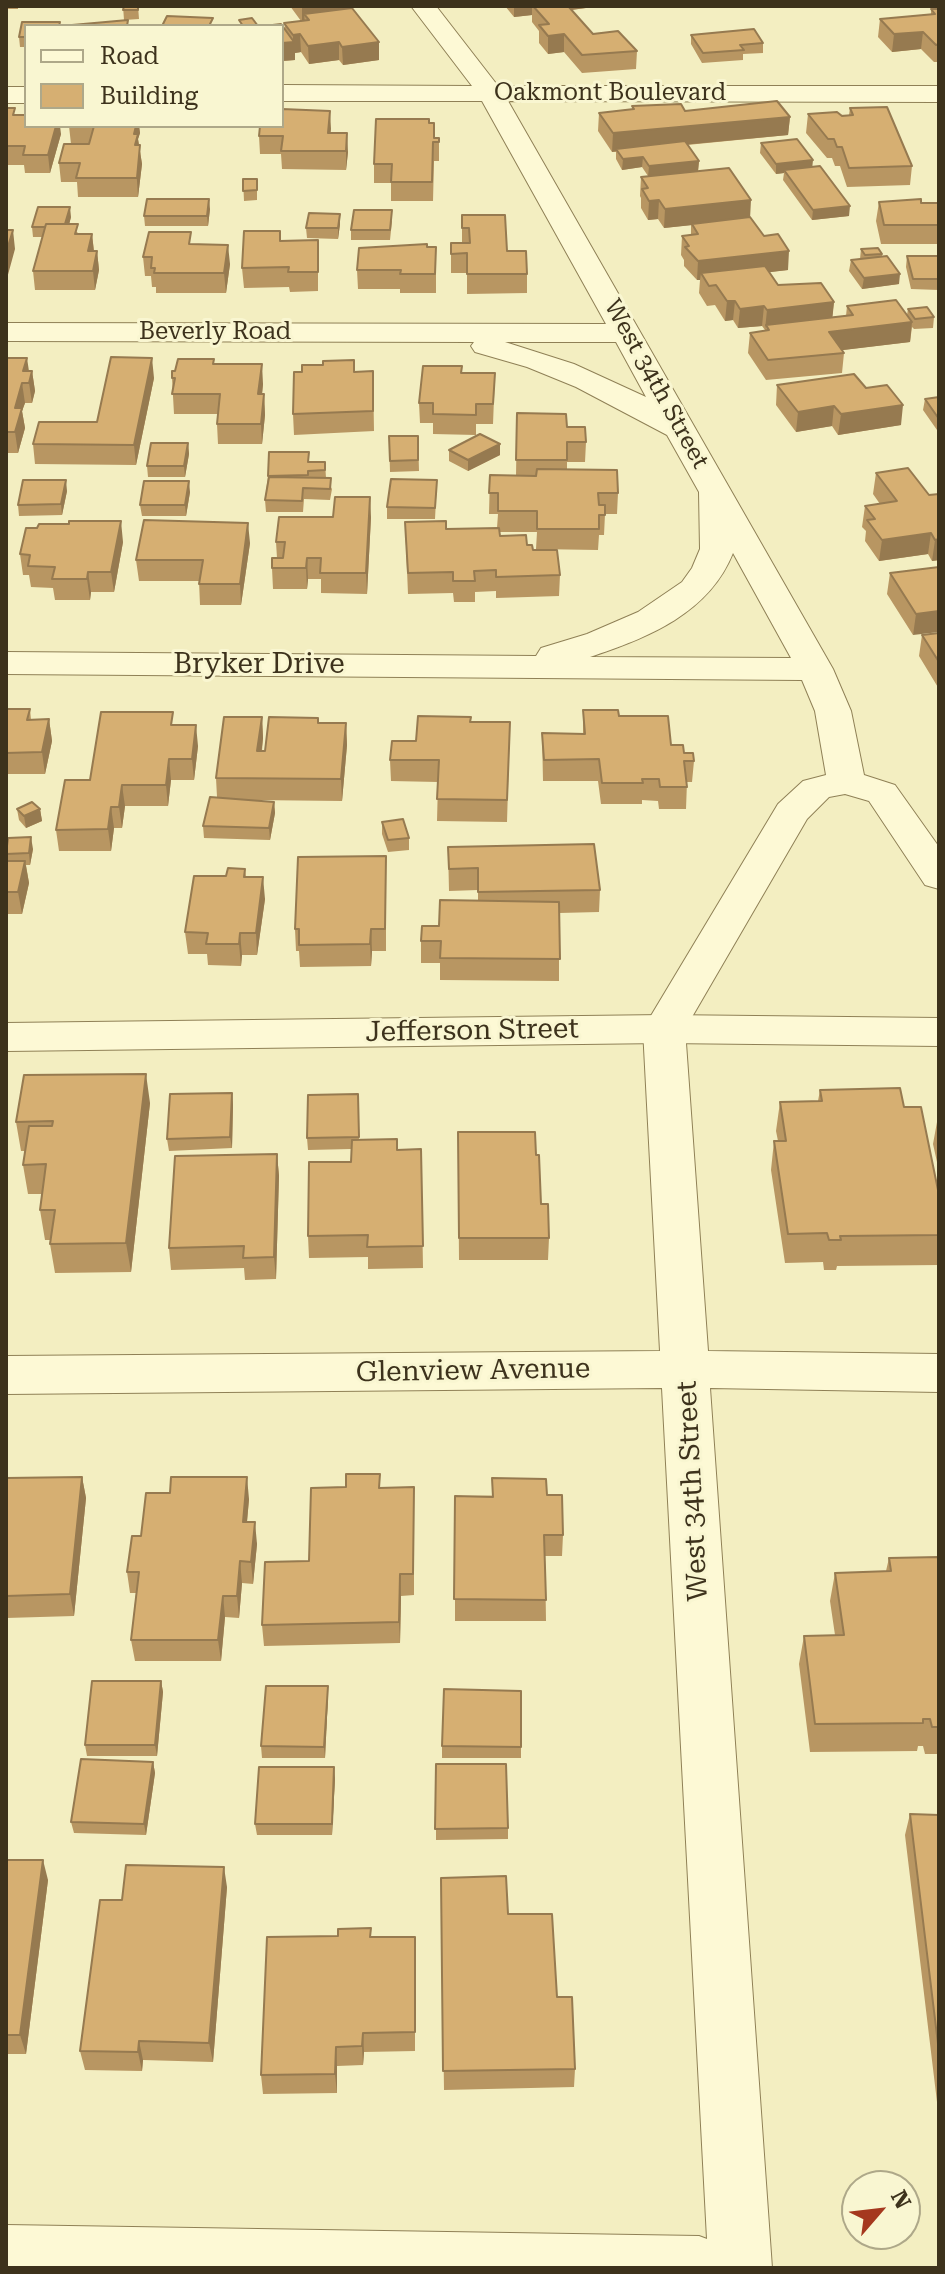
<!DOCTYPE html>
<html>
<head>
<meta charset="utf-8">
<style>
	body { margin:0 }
	#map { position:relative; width:945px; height:2274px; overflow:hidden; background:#f3eec1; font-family:"Roboto Serif",serif }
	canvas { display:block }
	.frame { position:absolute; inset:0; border:8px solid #3d321c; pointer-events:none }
	.legend { position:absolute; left:24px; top:24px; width:260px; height:104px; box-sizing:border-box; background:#f9f6d1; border:2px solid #aea889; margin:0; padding:10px 14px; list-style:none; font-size:24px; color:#3d321c }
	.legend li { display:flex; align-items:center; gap:16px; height:40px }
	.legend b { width:40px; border:2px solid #aea889 }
	.north { position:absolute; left:841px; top:2170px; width:80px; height:80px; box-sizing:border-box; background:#f9f6d1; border:2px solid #aea889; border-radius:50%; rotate:62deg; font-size:22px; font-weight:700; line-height:32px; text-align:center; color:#3d321c }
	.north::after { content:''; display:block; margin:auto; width:28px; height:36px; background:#a5381e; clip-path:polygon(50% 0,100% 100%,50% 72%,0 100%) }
</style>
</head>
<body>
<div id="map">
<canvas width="945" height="2274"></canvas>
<div class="frame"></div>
<ul class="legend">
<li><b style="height:10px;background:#fdf9d5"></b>Road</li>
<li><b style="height:22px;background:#d6af72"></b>Building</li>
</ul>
<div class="north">N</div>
</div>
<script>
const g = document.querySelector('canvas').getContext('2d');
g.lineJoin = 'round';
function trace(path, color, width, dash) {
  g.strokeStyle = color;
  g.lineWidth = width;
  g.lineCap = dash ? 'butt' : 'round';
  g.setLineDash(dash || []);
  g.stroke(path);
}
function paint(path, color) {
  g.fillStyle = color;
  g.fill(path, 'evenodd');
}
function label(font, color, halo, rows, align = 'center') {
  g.font = font + ' "Roboto Serif",serif';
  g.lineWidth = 6;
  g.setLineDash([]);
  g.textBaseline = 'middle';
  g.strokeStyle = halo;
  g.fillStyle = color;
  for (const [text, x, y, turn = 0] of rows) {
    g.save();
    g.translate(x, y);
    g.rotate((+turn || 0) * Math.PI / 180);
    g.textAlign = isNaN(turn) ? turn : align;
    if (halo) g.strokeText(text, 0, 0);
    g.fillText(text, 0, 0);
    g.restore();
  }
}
const minor = new Path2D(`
	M 411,6 L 436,6 L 498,86 L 939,86 L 939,102 L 508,101 L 833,669 L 851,711 L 864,775 L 895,785 L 939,847 L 939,889 L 925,885 L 869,801 L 845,794 L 829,797 L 807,819 L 685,1029 L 708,1351 L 939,1354 L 939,1392 L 710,1388 L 772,2268 L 6,2268 L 6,2225 L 699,2236 L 707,2239 L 662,1388 L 6,1394 L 6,1356 L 660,1351 L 643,1029 L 778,804 L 803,781 L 826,775 L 815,711 L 802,680 L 6,674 L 6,652 L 536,656 L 541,648 L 587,634 L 638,612 L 682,582 L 692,568 L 700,549 L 699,492 L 667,435 L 576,387 L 527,367 L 475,352 L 471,346 L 474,342 L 6,341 L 6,323 L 606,324 L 482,101 L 282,101 L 282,85 L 472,86 ZM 505,342 L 616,342 L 646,397 L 574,364 ZM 733,553 L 791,658 L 590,657 C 648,638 709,613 733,553 Z
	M 6,87 L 26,87 L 26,103 L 6,103 Z`);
const tertiary = new Path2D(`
	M 664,1015 L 939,1018 L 939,1046 L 664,1043 L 6,1051 L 6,1023 Z`);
const wall = new Path2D(`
	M 6,6 L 18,6 L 18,9 L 6,9 Z
	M 123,6 L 138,6 L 139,19 L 124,20 Z
	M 290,6 L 348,6 L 348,8 L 379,60 L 343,65 L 339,60 L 309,64 L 301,52 L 295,53 L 295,60 L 282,61 L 282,26 L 285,28 L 284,23 L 301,21 Z
	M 505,6 L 601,6 L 571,10 L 593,34 L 637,51 L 636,69 L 582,73 L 564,52 L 548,54 L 539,43 L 539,31 L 532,22 L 532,15 L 514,17 Z
	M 931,9 L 939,9 L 939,62 L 934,62 L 921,49 L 892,52 L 878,37 L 880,19 L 931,14 Z
	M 22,22 L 60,22 L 60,26 L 26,26 L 26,47 L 20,47 L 19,37 Z
	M 691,35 L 763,43 L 763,53 L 743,54 L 743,60 L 702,63 L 691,44 Z
	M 632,106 L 685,111 L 790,117 L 788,135 L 687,145 L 699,161 L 698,171 L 750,217 L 788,270 L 769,272 L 778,285 L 834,302 L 832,317 L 846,316 L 847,306 L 907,315 L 908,309 L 934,317 L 933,328 L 914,329 L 912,327 L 910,342 L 842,350 L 844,353 L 842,373 L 766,380 L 748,353 L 750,333 L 765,331 L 765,330 L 762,326 L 738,328 L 733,320 L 725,321 L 715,305 L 707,306 L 699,293 L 700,280 L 697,280 L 684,266 L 684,260 L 681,255 L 682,236 L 691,235 L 691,225 L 664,228 L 658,219 L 648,220 L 641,208 L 641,198 L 640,196 L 641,177 L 648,176 L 642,167 L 622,170 L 616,159 L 616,152 L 612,152 L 598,131 L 599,113 L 632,109 Z
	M 6,108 L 16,115 L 61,134 L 50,173 L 25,173 L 24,165 L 6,165 Z
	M 850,108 L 912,166 L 910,185 L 847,187 L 840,166 L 835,166 L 832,158 L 827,158 L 806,133 L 808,114 L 849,115 Z
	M 330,111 L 330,133 L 348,152 L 346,170 L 282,169 L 281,154 L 260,154 L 259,136 Z
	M 429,123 L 434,138 L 439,138 L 439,161 L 434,161 L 433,201 L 391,201 L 391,183 L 374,183 L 374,164 Z
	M 69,126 L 139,126 L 140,133 L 138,139 L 142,164 L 138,197 L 78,197 L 77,182 L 61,182 L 59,163 L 71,144 Z
	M 761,143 L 812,167 L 849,216 L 812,220 L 783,180 L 784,173 L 776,174 L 760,153 Z
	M 243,179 L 257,179 L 257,200 L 244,201 Z
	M 879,202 L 939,203 L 939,244 L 881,244 L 876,221 Z
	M 210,209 L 208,226 L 145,226 L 144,216 Z
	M 340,214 L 340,224 L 338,239 L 307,238 L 306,228 Z
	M 462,215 L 507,251 L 527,274 L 527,293 L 467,294 L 467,273 L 451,273 L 451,243 L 462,243 Z
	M 71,217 L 69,224 L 79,234 L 92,234 L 94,251 L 97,251 L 99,270 L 95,290 L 35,290 L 33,271 L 42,237 L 33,237 L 32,227 Z
	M 392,221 L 390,240 L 351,240 L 351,230 Z
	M 318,240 L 318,291 L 290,292 L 289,287 L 244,288 L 242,268 Z
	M 192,244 L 230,264 L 226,293 L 156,293 L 156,287 L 152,287 L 151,276 L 145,276 L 143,257 Z
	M 427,247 L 436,247 L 436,293 L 400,293 L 400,289 L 358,289 L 357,270 Z
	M 861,249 L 882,254 L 882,257 L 899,284 L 862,289 L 849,271 L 851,260 L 860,259 Z
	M 907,256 L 939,256 L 939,290 L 911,289 L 906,267 Z
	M 6,358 L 29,371 L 32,371 L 35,391 L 32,403 L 25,403 L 22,411 L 25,428 L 18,453 L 6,453 Z
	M 214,364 L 263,384 L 262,394 L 264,394 L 265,415 L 262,444 L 218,444 L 217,424 L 218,414 L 174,414 L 172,378 Z
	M 323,365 L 355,372 L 373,371 L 374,431 L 294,435 L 293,414 L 302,372 Z
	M 462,373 L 495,373 L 493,424 L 476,424 L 476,435 L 433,434 L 433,423 L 420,423 L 419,403 Z
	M 154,378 L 136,465 L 35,464 L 33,444 L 97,422 Z
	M 777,385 L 866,388 L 901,425 L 838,435 L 832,426 L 796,432 L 776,405 Z
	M 939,397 L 939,430 L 937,430 L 923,410 L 925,399 Z
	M 517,413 L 567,427 L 586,442 L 585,462 L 567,462 L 567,469 L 618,493 L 617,514 L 605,514 L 604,535 L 599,535 L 598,550 L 536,549 L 537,532 L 499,532 L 500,536 L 527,545 L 560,575 L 559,596 L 496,598 L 496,591 L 475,592 L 475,602 L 454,602 L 453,593 L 408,594 L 405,522 L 446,529 L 497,528 L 498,514 L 489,514 L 490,475 L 516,476 Z
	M 389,436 L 418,436 L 419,471 L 390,472 Z
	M 188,443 L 189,454 L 185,477 L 148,477 L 147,466 Z
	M 449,450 L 500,455 L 468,471 L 449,461 Z
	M 309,452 L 309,462 L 325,462 L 326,478 L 332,489 L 330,500 L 304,499 L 303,512 L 266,512 L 265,500 L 268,476 Z
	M 876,473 L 929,495 L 939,494 L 939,560 L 932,561 L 928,554 L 879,561 L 865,541 L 866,531 L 862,527 L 865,506 L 880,504 L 873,494 Z
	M 437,480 L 435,519 L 387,519 L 387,507 Z
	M 67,491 L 62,515 L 19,516 L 18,505 Z
	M 190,492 L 186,516 L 142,516 L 140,505 Z
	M 371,517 L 367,594 L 321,593 L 321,579 L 308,579 L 307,589 L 273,589 L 272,568 L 277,558 L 276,542 Z
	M 123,542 L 114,592 L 91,592 L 90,600 L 55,600 L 53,588 L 31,587 L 29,575 L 23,575 L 20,554 Z
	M 250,543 L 241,605 L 200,605 L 199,581 L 139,581 L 136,560 Z
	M 939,567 L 913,635 L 887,594 L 890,573 Z
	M 939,633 L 939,689 L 919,656 L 922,635 Z
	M 6,709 L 30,709 L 31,720 L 49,719 L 52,741 L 45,774 L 6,774 Z
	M 583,710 L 619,716 L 684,753 L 694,761 L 692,782 L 687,782 L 686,809 L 659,809 L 658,801 L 642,800 L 642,804 L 601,804 L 598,781 L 543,781 L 542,733 L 583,734 Z
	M 262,717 L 263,738 L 262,751 L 265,751 L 319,723 L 346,723 L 347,745 L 342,801 L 253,800 L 274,802 L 275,813 L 270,840 L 204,838 L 203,826 L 217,797 L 216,778 Z
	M 471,722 L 510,722 L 507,822 L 437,821 L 438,782 L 391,781 L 390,760 L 416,741 Z
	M 174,725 L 198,746 L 194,780 L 171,780 L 168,806 L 125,806 L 122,828 L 114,828 L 111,851 L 59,851 L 56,830 L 90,780 Z
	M 17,809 L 40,809 L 42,821 L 26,828 L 19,820 Z
	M 382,822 L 409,838 L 409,850 L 388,852 L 382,834 Z
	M 6,847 L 33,849 L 30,865 L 26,865 L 29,883 L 22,914 L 6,914 Z
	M 448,847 L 600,890 L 599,912 L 559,913 L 559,981 L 440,980 L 440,963 L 421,963 L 421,941 L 439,926 L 478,901 L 478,890 L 449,891 Z
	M 245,869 L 246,877 L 265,899 L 257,955 L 242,955 L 241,966 L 208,965 L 207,954 L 188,954 L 185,932 L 226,876 Z
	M 386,878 L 386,951 L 372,951 L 371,966 L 300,967 L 299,951 L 296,951 L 295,929 Z
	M 820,1090 L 904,1107 L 939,1195 L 939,1265 L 837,1266 L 836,1270 L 824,1270 L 823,1262 L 785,1263 L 771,1170 L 774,1141 L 778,1141 L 776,1131 L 780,1102 L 818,1101 Z
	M 232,1093 L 233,1105 L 232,1148 L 169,1151 L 167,1139 Z
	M 358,1094 L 359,1140 L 397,1150 L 421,1149 L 423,1268 L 368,1269 L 368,1257 L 309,1258 L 308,1236 L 351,1162 L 351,1149 L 308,1150 L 307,1138 Z
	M 150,1103 L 131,1272 L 55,1273 L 50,1244 L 51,1240 L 45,1240 L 40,1210 L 42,1194 L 28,1194 L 23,1165 L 25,1151 L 21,1151 L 16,1122 Z
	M 937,1122 L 939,1122 L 939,1171 L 933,1144 Z
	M 458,1132 L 541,1204 L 549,1238 L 548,1260 L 459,1260 Z
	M 277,1154 L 279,1176 L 276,1279 L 245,1280 L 244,1268 L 171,1270 L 169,1248 Z
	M 380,1474 L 380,1488 L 414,1487 L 414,1595 L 401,1596 L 400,1643 L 264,1646 L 262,1625 L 309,1561 L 346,1487 Z
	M 82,1477 L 86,1498 L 74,1616 L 6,1618 L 6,1478 Z
	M 547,1495 L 563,1535 L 562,1556 L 545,1556 L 546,1621 L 455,1621 L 455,1496 Z
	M 249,1499 L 247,1522 L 257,1544 L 253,1584 L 242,1583 L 239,1618 L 225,1617 L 221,1661 L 135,1661 L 131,1640 L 136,1593 L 130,1593 L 127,1572 L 141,1536 Z
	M 939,1557 L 939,1754 L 925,1754 L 923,1746 L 918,1746 L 917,1751 L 810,1752 L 799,1664 L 804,1636 L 835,1635 L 830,1601 L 835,1573 L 886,1571 L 889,1558 Z
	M 161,1681 L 163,1692 L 157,1756 L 87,1756 L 85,1745 Z
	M 521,1691 L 521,1758 L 442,1758 L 442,1746 Z
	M 328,1697 L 325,1758 L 262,1758 L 261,1746 Z
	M 153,1762 L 155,1773 L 146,1835 L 74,1833 L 71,1822 Z
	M 436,1764 L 508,1828 L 508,1839 L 436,1840 Z
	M 335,1778 L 332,1835 L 257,1835 L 255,1824 Z
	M 910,1814 L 939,1815 L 939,2102 L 937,2102 L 905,1835 Z
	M 6,1860 L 48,1880 L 26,2054 L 6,2054 Z
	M 441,1878 L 508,1914 L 557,1997 L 575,2069 L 574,2087 L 444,2090 Z
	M 227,1887 L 213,2062 L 143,2060 L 142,2071 L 85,2070 L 80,2051 L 122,1900 Z
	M 371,1937 L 415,1957 L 415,2051 L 364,2052 L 363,2065 L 337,2066 L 337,2093 L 263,2094 L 261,2075 Z`);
const shadedWall = new Path2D(`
	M 302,6 L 348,6 L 348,17 L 309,20 L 304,14 L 305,23 L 302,23 Z
	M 514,6 L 532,6 L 532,15 L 514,17 Z
	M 533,6 L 601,6 L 540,14 Z
	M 923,32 L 921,49 L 892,52 L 894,34 Z
	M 300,34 L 301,52 L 295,53 L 295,60 L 282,61 L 282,43 L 293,42 L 293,35 Z
	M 564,34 L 564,52 L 548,54 L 548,36 Z
	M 339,42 L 339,60 L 309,64 L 308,46 Z
	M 379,42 L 379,60 L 343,65 L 342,47 Z
	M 330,111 L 331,129 L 329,152 L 328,133 Z
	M 790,117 L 788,135 L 618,151 L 616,149 L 616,151 L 612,152 L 613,133 Z
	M 56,126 L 60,126 L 61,134 L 50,173 L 48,155 Z
	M 136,126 L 139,126 L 140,133 L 138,139 L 142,164 L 138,197 L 134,134 Z
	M 347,133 L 348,152 L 346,170 L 346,151 Z
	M 643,157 L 642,167 L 622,170 L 623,159 Z
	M 813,160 L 812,170 L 784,170 L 784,173 L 776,174 L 776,164 Z
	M 699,161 L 698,171 L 648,177 L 649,166 Z
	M 209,199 L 210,209 L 208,226 L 207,216 Z
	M 659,200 L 658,219 L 648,220 L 649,201 Z
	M 751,200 L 750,219 L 664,228 L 665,209 Z
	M 850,206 L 849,216 L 812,220 L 813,210 Z
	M 70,207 L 71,217 L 66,237 L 65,227 Z
	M 340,214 L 340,224 L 338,239 L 338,228 Z
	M 13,230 L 15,249 L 6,282 L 6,253 Z
	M 92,234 L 94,253 L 88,251 Z
	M 228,245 L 230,264 L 226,293 L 224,273 Z
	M 97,251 L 99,270 L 95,290 L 93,271 Z
	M 789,251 L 788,270 L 705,280 L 701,273 L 700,280 L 697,280 L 698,261 Z
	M 900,274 L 899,284 L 862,289 L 864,278 Z
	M 727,301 L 735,301 L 733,320 L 725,321 Z
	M 834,302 L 832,322 L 766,325 L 765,330 L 767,310 Z
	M 764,306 L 762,326 L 738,328 L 740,309 Z
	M 912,322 L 910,342 L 827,352 L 829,332 Z
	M 27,358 L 30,378 L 23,371 Z
	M 152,358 L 154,378 L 136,465 L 134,445 Z
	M 262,364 L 263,384 L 260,414 L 258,394 Z
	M 32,371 L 35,391 L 32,403 L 29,383 Z
	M 22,383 L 25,403 L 22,411 L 25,428 L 18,453 L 15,432 L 15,408 Z
	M 264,394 L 265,415 L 262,444 L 261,424 Z
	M 903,405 L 901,425 L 838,435 L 841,414 Z
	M 834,406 L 832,426 L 796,432 L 798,412 Z
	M 188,443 L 189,454 L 185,477 L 184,466 Z
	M 500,444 L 500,455 L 468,471 L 468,460 Z
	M 66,480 L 67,491 L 62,515 L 61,504 Z
	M 189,481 L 190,492 L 186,516 L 185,505 Z
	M 370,497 L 371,517 L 367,594 L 366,573 Z
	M 121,521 L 123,542 L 114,592 L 111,572 Z
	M 248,523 L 250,543 L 241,605 L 240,584 Z
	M 931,533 L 928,554 L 879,561 L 882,540 Z
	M 939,539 L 939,560 L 932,561 L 935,540 Z
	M 307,558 L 308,579 L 307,589 L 306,568 Z
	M 88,572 L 91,592 L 90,600 L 87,579 Z
	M 939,611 L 939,632 L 913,635 L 916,614 Z
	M 262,717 L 263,738 L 259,773 L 257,751 Z
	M 49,719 L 52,741 L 45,774 L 42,752 Z
	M 346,723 L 347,745 L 342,801 L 341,779 Z
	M 196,725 L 198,746 L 194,780 L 192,759 Z
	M 169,759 L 171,780 L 168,806 L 166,785 Z
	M 122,785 L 125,806 L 122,828 L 119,807 Z
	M 274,802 L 275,813 L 270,840 L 269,828 Z
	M 111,807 L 114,828 L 111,851 L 108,829 Z
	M 40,809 L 42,821 L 26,828 L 24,816 Z
	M 31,837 L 33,849 L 30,865 L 29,853 Z
	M 25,861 L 29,883 L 22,914 L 18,892 Z
	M 263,877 L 265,899 L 257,955 L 256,933 Z
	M 371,929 L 372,951 L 371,966 L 370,944 Z
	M 240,933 L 242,955 L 241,966 L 239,944 Z
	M 146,1074 L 150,1103 L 131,1272 L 126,1243 Z
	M 232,1093 L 233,1105 L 232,1148 L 230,1137 Z
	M 277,1154 L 279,1176 L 276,1279 L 274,1257 Z
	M 82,1477 L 86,1498 L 74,1616 L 70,1594 Z
	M 247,1477 L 249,1499 L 245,1543 L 243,1522 Z
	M 255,1522 L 257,1544 L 253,1584 L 251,1562 Z
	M 240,1561 L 242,1583 L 239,1618 L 237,1596 Z
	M 400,1574 L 401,1596 L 400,1643 L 399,1622 Z
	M 223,1596 L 225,1617 L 221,1661 L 218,1640 Z
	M 161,1681 L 163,1692 L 157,1756 L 155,1745 Z
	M 328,1686 L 328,1697 L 325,1758 L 324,1747 Z
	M 153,1762 L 155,1773 L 146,1835 L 144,1824 Z
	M 334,1767 L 335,1778 L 332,1835 L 332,1824 Z
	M 43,1860 L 48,1880 L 26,2054 L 20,2035 Z
	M 224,1867 L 227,1887 L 213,2062 L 209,2043 Z
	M 363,2033 L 364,2052 L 363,2065 L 362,2046 Z
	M 139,2041 L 143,2060 L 142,2071 L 138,2052 Z
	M 336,2047 L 337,2066 L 337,2093 L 335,2074 Z`);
const building = new Path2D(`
	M 124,6 L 138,6 L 138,10 L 123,10 Z
	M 533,6 L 568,6 L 593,34 L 618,31 L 637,51 L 582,55 L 564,34 L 548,36 L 539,25 L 549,24 Z
	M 352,8 L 379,42 L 342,47 L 339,42 L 308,46 L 300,34 L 293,35 L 284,23 L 309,20 L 304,14 Z
	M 931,9 L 939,9 L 939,44 L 936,45 L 923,32 L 894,34 L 880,19 L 935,14 Z
	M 167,16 L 213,18 L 209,26 L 162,26 Z
	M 252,18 L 258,26 L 243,26 L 239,20 Z
	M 128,20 L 127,26 L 72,26 L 72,25 Z
	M 22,22 L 60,22 L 59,26 L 26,26 L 26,37 L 19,37 Z
	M 281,24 L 294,42 L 282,43 L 282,26 L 264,26 Z
	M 754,29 L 763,43 L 740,45 L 744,50 L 703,53 L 691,35 Z
	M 777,101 L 790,117 L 613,133 L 599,113 L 634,109 L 632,106 L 681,104 L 685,111 Z
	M 887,107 L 912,166 L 849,168 L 842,147 L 837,147 L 834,139 L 828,139 L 808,114 L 837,112 L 842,116 L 853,115 L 850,108 Z
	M 6,108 L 15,108 L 13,115 L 26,115 L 26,126 L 56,126 L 48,155 L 23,155 L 25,146 L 6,146 Z
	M 282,109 L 330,111 L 328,133 L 347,133 L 346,151 L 281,151 L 283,136 L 259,136 L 260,126 L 282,126 Z
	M 376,119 L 429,119 L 429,123 L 434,123 L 434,138 L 439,138 L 439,142 L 433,142 L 432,182 L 391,182 L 392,164 L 374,164 Z
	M 80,126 L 136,126 L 134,134 L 138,134 L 135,145 L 140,145 L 137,178 L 76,178 L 80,163 L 59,163 L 64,144 L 89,144 L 94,126 Z
	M 797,139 L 813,160 L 776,164 L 761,143 Z
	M 685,141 L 699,161 L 649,166 L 643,157 L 623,159 L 616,149 Z
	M 820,166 L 850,206 L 813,210 L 784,170 Z
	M 729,168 L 751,200 L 665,209 L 659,200 L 649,201 L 642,189 L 648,188 L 641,177 Z
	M 243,179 L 257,179 L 257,190 L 243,191 Z
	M 147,199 L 209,199 L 207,216 L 144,216 Z
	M 921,199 L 921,203 L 939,203 L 939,225 L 884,225 L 879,202 Z
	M 38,207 L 70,207 L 65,224 L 46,224 L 45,227 L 32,227 Z
	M 354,210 L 392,210 L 390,230 L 351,230 Z
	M 309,213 L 340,214 L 338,228 L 306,228 Z
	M 462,215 L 505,215 L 507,251 L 526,251 L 527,274 L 467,274 L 467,253 L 451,254 L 451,243 L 470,243 L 469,228 L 462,228 Z
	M 750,217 L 764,236 L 778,234 L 789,251 L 698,261 L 685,247 L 689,246 L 682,236 L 698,234 L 692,224 Z
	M 46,224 L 78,224 L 75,234 L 92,234 L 88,251 L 97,251 L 93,271 L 33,271 Z
	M 6,230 L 13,230 L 6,253 Z
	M 244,231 L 280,231 L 280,241 L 318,240 L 318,272 L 288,272 L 289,267 L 242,268 Z
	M 149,232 L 191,232 L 189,244 L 228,245 L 224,273 L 154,273 L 155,268 L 151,268 L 152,257 L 143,257 Z
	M 427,244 L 427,247 L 436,247 L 435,274 L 400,274 L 401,270 L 357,270 L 359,248 Z
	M 878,248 L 882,254 L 865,255 L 861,249 Z
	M 887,256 L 900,274 L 864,278 L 851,260 Z
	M 907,256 L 939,256 L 939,279 L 913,279 Z
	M 765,266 L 778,285 L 821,283 L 834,302 L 767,310 L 764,306 L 740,309 L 735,301 L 727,301 L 716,285 L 709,286 L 701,273 Z
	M 896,300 L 912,322 L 829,332 L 844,353 L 768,360 L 750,333 L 769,330 L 766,325 L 853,315 L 847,306 Z
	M 927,307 L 934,317 L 915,319 L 908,309 Z
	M 111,357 L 152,358 L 134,445 L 33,444 L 39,422 L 97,422 Z
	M 6,358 L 27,358 L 23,371 L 32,371 L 29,383 L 22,383 L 15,408 L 22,408 L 15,432 L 6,432 Z
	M 178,359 L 214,359 L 213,364 L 262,364 L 258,394 L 264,394 L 261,424 L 217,424 L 220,394 L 172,394 L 175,378 L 172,378 L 172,371 L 175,371 Z
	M 354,360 L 354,372 L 373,371 L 373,411 L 293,414 L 294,372 L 302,372 L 302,365 L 323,365 L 323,361 Z
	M 423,366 L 462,366 L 461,373 L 495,373 L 493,404 L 476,404 L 476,415 L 433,414 L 433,403 L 419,403 Z
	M 854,374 L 866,388 L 887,385 L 903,405 L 841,414 L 834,406 L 798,412 L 777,385 Z
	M 939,397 L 939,419 L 925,399 Z
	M 517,413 L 566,414 L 567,427 L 585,427 L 586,442 L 567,442 L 567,460 L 516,460 Z
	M 480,434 L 500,444 L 468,460 L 449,450 Z
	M 389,436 L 418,436 L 418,460 L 390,461 Z
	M 151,443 L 188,443 L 184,466 L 147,466 Z
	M 269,452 L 309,452 L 308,462 L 325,462 L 325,470 L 308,471 L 308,475 L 268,476 Z
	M 908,468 L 929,495 L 939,494 L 939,539 L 935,540 L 931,533 L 882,540 L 867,520 L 875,519 L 865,506 L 897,501 L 876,473 Z
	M 537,469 L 617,470 L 618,493 L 598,493 L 599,505 L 605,505 L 605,515 L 599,515 L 599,529 L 537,529 L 537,511 L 498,511 L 498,493 L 489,493 L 490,475 L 536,476 Z
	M 269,477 L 331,478 L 330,489 L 303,488 L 302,501 L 265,500 Z
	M 391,479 L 437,480 L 435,508 L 387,507 Z
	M 23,480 L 66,480 L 61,504 L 18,505 Z
	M 144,481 L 189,481 L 185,505 L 140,505 Z
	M 335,497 L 370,497 L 366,573 L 320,573 L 321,558 L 307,558 L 306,568 L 272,568 L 272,558 L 283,558 L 285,542 L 276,542 L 279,517 L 333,517 Z
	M 144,520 L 248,523 L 240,584 L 199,584 L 203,560 L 136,560 Z
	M 69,521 L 121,521 L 111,572 L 88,572 L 87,579 L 52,579 L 55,567 L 28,566 L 30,555 L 20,554 L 26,528 L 37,528 L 39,524 L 69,524 Z
	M 446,521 L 446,529 L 499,528 L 500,536 L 526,535 L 527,545 L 532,545 L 533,550 L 557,550 L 560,575 L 496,577 L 496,570 L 474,571 L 475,581 L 453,581 L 453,572 L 408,573 L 405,522 Z
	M 939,567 L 939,611 L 916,614 L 890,573 Z
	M 939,633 L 939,662 L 922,635 Z
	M 6,709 L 30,709 L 27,720 L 49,719 L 42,752 L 6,753 Z
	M 583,710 L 618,710 L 619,716 L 668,716 L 671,745 L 683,745 L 684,753 L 693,753 L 694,761 L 684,761 L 687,787 L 660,787 L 659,779 L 642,779 L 643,783 L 602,783 L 599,759 L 544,760 L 542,733 L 585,734 Z
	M 101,712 L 173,712 L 171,725 L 196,725 L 192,759 L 169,759 L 166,785 L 122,785 L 119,807 L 111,807 L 108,829 L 56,830 L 65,780 L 90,780 Z
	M 418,716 L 471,717 L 470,722 L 510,722 L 507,800 L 437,799 L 439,760 L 390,760 L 392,741 L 416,741 Z
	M 224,717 L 262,717 L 257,751 L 265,751 L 269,717 L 318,718 L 318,723 L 346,723 L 341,779 L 216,778 Z
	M 210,797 L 274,802 L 269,828 L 203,826 Z
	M 32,802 L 40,809 L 24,816 L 17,809 Z
	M 403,819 L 409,838 L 388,840 L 382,822 Z
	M 31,837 L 29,853 L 6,854 L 8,838 Z
	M 594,844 L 600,890 L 478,892 L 478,868 L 449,869 L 448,847 Z
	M 386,856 L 385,929 L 371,929 L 370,944 L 299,945 L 299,929 L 295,929 L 298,857 Z
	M 6,861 L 25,861 L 18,892 L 6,892 Z
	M 228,868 L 245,869 L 244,877 L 263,877 L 256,933 L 240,933 L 239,944 L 206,944 L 208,933 L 185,932 L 194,876 L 226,876 Z
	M 440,900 L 559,902 L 560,959 L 440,958 L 441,941 L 421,941 L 422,926 L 439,926 Z
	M 146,1074 L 126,1243 L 50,1244 L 55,1210 L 40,1210 L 46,1164 L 23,1165 L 29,1126 L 52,1126 L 53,1121 L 16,1122 L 24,1075 Z
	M 900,1088 L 904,1107 L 921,1107 L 939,1195 L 939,1235 L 840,1236 L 841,1240 L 829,1240 L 827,1233 L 788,1234 L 774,1141 L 786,1141 L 780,1102 L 822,1101 L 820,1090 Z
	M 232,1093 L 230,1137 L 167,1139 L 170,1094 Z
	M 358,1094 L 359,1137 L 307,1138 L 308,1095 Z
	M 458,1132 L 535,1132 L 536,1155 L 539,1155 L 541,1204 L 548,1204 L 549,1238 L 459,1238 Z
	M 397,1139 L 397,1150 L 421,1149 L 423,1246 L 367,1247 L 368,1235 L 308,1236 L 309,1162 L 351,1162 L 352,1140 Z
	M 277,1154 L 274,1257 L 243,1258 L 244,1246 L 169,1248 L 175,1156 Z
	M 346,1474 L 380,1474 L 379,1488 L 414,1487 L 413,1574 L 400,1574 L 399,1622 L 262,1625 L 265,1562 L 309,1561 L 311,1488 L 346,1487 Z
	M 82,1477 L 70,1594 L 6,1596 L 6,1478 Z
	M 171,1477 L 247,1477 L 243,1522 L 255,1522 L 251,1562 L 240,1561 L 237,1596 L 223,1596 L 218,1640 L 131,1640 L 139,1572 L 127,1572 L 132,1536 L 141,1536 L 146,1493 L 170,1493 Z
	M 492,1478 L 546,1479 L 547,1495 L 562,1495 L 563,1535 L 544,1535 L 546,1600 L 454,1599 L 455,1496 L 493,1497 Z
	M 939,1557 L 939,1727 L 932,1727 L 930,1719 L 923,1719 L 923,1723 L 815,1724 L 804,1636 L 844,1635 L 835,1573 L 891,1571 L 889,1558 Z
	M 92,1681 L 161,1681 L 155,1745 L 85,1745 Z
	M 266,1686 L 328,1686 L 324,1747 L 261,1746 Z
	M 444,1689 L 521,1691 L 521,1747 L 442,1746 Z
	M 81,1759 L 153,1762 L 144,1824 L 71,1822 Z
	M 436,1764 L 506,1764 L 508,1828 L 435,1829 Z
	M 259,1767 L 334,1767 L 332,1824 L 255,1824 Z
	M 910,1814 L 939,1815 L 939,2052 Z
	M 6,1860 L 43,1860 L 20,2035 L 6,2035 Z
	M 126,1865 L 224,1867 L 209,2043 L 139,2041 L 138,2052 L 80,2051 L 100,1900 L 122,1900 Z
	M 506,1876 L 508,1914 L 552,1914 L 557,1997 L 572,1997 L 575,2069 L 443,2071 L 441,1878 Z
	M 371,1928 L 370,1937 L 415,1937 L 415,2032 L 363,2033 L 362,2046 L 336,2047 L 335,2074 L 261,2075 L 267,1937 L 338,1936 L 338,1929 Z`);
const farStreetnames = [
	["Oakmont Boulevard",610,93],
	["Beverly Road",215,332],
	["West 34th Street",656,384,61]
];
const streetNames = [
	["Bryker Drive",259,665],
	["Jefferson Street",472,1031,-1],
	["Glenview Avenue",473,1371,-1],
	["West 34th Street",693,1491,-93]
];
trace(minor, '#8f8056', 2);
trace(tertiary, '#8f8056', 2);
paint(minor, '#fdf9d5');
paint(tertiary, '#fdf9d5');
paint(wall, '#b89662');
paint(shadedWall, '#967a50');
paint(building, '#d6af72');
trace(building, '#967a50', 2);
label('24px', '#3d321c', '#f9f6d1', farStreetnames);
label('28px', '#3d321c', '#f9f6d1', streetNames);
</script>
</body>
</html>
